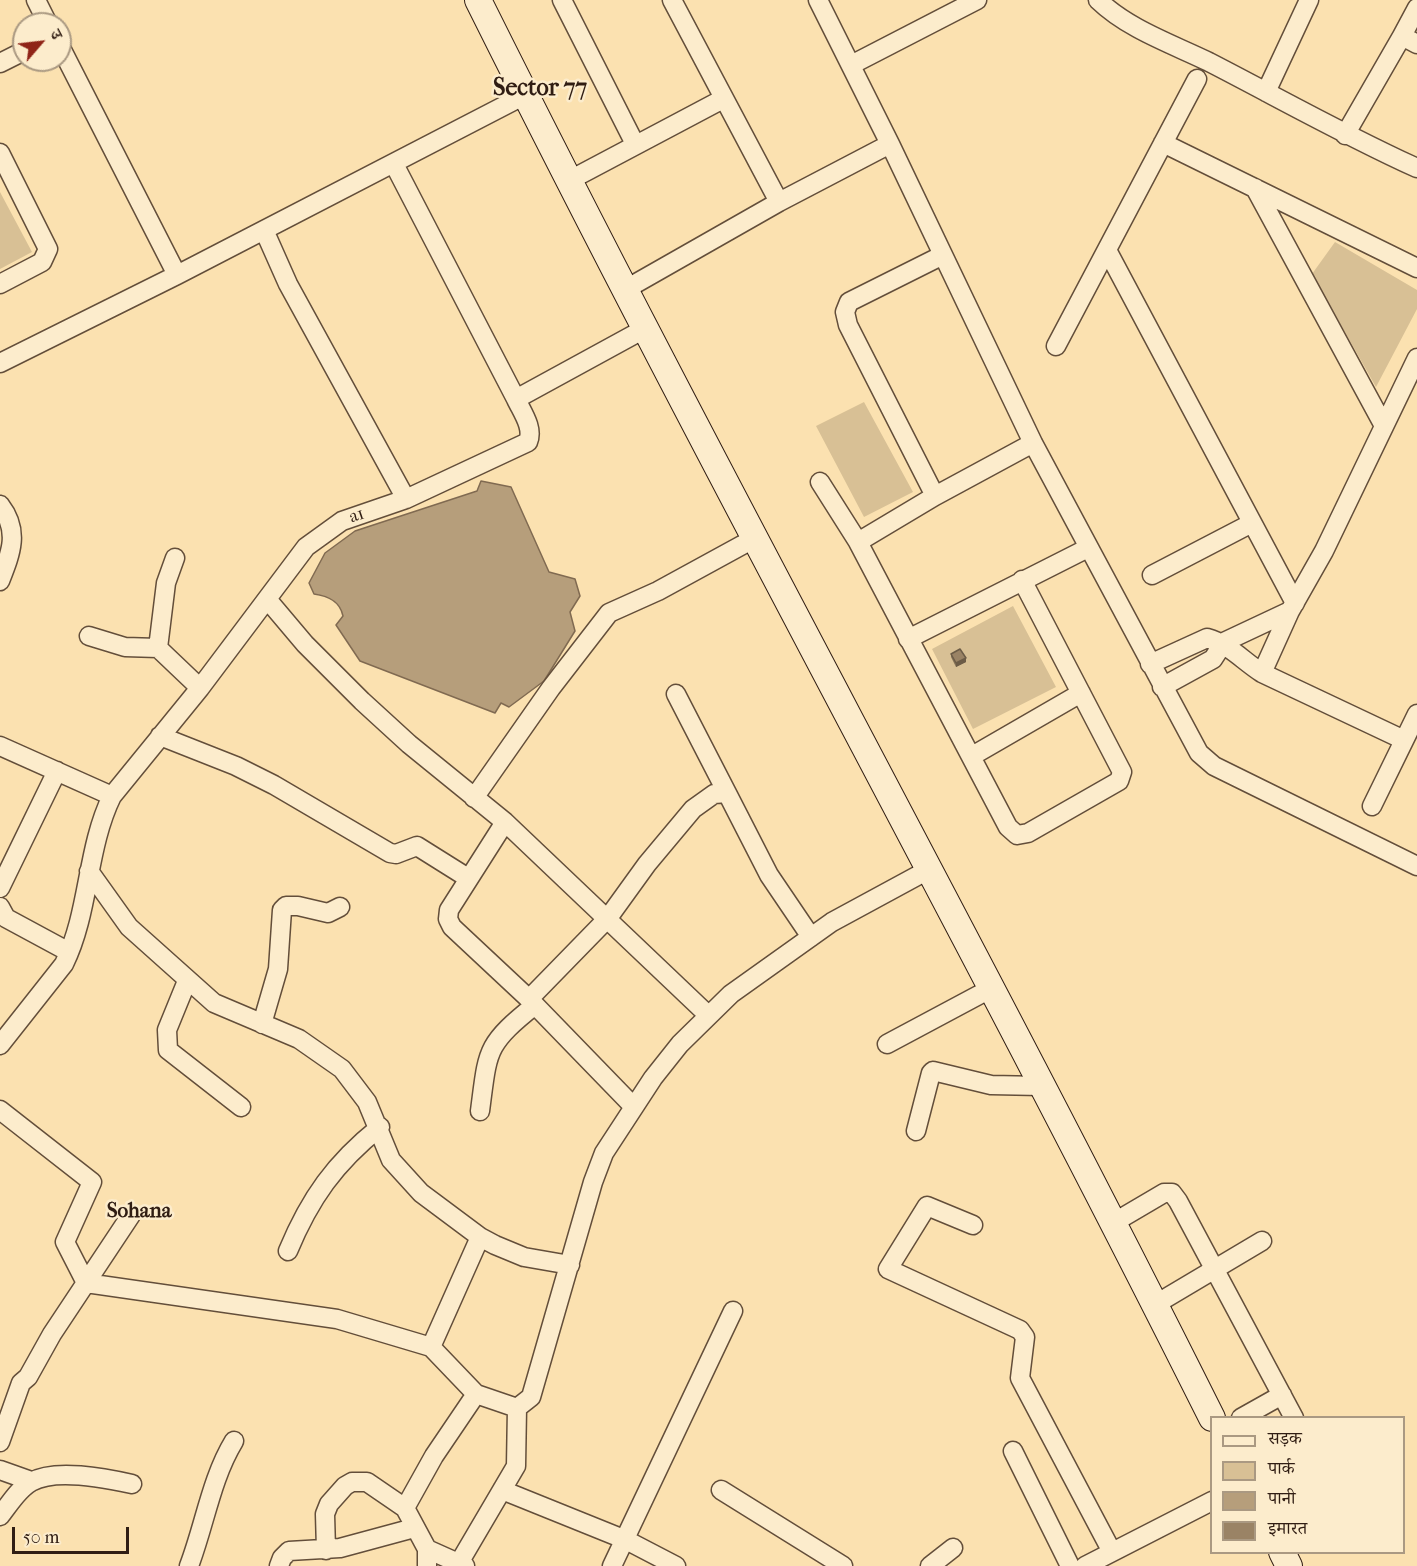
<!DOCTYPE html>
<html>
<head>
<meta charset="utf-8">
<style>
	body { margin:0 }
	#map { position:relative; width:1417px; height:1566px; overflow:hidden; background:#fbe1b0; font-family:"IM FELL French Canon","Noto Serif Devanagari",serif }
	canvas { display:block }
	.legend { position:absolute; left:1210px; top:1416px; width:195px; height:138px; box-sizing:border-box; background:#fceccc; border:2px solid #aa9982; margin:0; padding:8px 10px; list-style:none; font-size:18px; color:#301d13 }
	.legend li { display:flex; align-items:center; gap:12px; height:30px }
	.legend b { width:30px; border:2px solid #aa9982 }
	.north { position:absolute; left:12px; top:12px; width:60px; height:60px; box-sizing:border-box; background:#fceccc; border:2px solid #aa9982; border-radius:50%; rotate:62deg; font-size:16px; font-weight:700; line-height:24px; text-align:center; color:#301d13 }
	.north::after { content:''; display:block; margin:auto; width:21px; height:27px; background:#8f2418; clip-path:polygon(50% 0,100% 100%,50% 72%,0 100%) }
	.scale { position:absolute; left:12px; top:1527px; width:117px; height:27px; box-sizing:border-box; border:3px solid #301d13; border-top:0; padding-left:8px; font-size:18px; line-height:21px; white-space:nowrap; color:#301d13; -webkit-text-stroke:4px #fceccc; paint-order:stroke }
</style>
</head>
<body>
<div id="map">
<canvas width="1417" height="1566"></canvas>
<ul class="legend">
<li><b style="height:8px;background:#fceccc"></b>सड़क</li>
<li><b style="height:16px;background:#d8c095"></b>पार्क</li>
<li><b style="height:16px;background:#b69e7b"></b>पानी</li>
<li><b style="height:16px;background:#9a8365"></b>इमारत</li>
</ul>
<div class="north">उ</div>
<div class="scale">50 m</div>
</div>
<script>
const g = document.querySelector('canvas').getContext('2d');
g.lineJoin = 'round';
function paint(path, color) {
  g.fillStyle = color;
  g.fill(path, 'evenodd');
}
function trace(path, color, width, dash) {
  g.strokeStyle = color;
  g.lineWidth = width;
  g.lineCap = dash ? 'butt' : 'round';
  g.setLineDash(dash || []);
  g.stroke(path);
}
function label(font, color, halo, rows, align = 'center') {
  g.font = font + ' "IM FELL French Canon",serif';
  g.lineWidth = 5;
  g.setLineDash([]);
  g.textBaseline = 'middle';
  g.strokeStyle = halo;
  g.fillStyle = color;
  for (const [text, x, y, turn = 0] of rows) {
    g.save();
    g.translate(x, y);
    g.rotate((+turn || 0) * Math.PI / 180);
    g.textAlign = isNaN(turn) ? turn : align;
    if (halo) g.strokeText(text, 0, 0);
    g.fillText(text, 0, 0);
    g.restore();
  }
}
const green = new Path2D(`
	M 0,192 L 32,252 L 0,269 Z
	M 1335,242 L 1417,290 L 1417,309 L 1376,387 L 1312,274 Z
	M 864,402 L 913,492 L 864,517 L 816,426 Z
	M 1013,606 L 1056,687 L 973,729 L 932,649 Z`);
const water = new Path2D(`
	M 481,481 L 511,487 L 549,572 L 575,579 L 580,596 L 570,612 L 575,631 L 544,681 L 509,707 L 501,703 L 495,713 L 360,661 L 336,625 L 343,616 C 340,601 328,596 314,594 L 309,583 L 325,553 L 355,531 L 477,491 Z`);
const street = new Path2D(`
	M 36,0 L 48,24
	M 562,0 L 635,144
	M 672,0 L 779,202
	M 818,0 L 890,144 L 1033,443 L 1199,753 L 1214,766 L 1417,866
	M 1098,0 C 1128,29 1172,44 1209,62 C 1279,98 1346,136 1417,168
	M 1417,8 L 1402,36 L 1417,44
	M 60,46 L 177,275
	M 0,63 L 24,51
	M 851,65 L 977,0
	M 1266,92 L 1309,0
	M 1345,135 L 1402,36
	M 1163,143 L 1417,268
	M 0,153 L 48,249 L 42,262 L 0,284
	M 570,180 L 723,99
	M 1255,188 L 1384,426
	M 264,230 L 288,284 L 406,499
	M 1107,250 L 1295,603
	M 626,289 L 779,202 L 890,144
	M 1056,346 L 1197,79
	M 0,363 L 177,275 L 525,95
	M 516,399 L 646,328
	M 820,482 L 858,542
	M 935,496 L 848,325 L 845,312 L 849,302 L 943,255
	M 0,505 C 20,531 11,553 0,581
	M 175,558 L 166,583 L 158,648 L 200,688
	M 1152,575 L 1252,523
	M 1022,580 L 1122,772 L 1119,781 L 1028,833 L 1017,835 L 1008,827 L 858,542 L 935,496 L 1033,443
	M 267,599 L 305,644 L 362,701 L 409,744 L 505,822 L 708,1015
	M 89,636 L 125,647 L 158,648
	M 908,639 L 1088,548
	M 1150,664 L 1207,638 C 1229,644 1243,661 1262,673 L 1404,740
	M 1262,673 L 1290,611
	M 1162,687 L 1213,659 L 1224,642 L 1290,611 L 1324,551 L 1417,358
	M 676,694 L 727,793
	M 160,736 L 236,766 L 274,785 L 390,853 L 396,854 L 417,846 L 468,878
	M 0,746 L 112,796 L 200,688 L 306,547 L 342,521 L 406,499 L 528,442 C 534,428 522,412 516,399 L 394,164
	M 972,756 L 1081,693
	M 474,798 L 551,688 L 609,613 L 658,591 L 755,538
	M 1372,806 L 1417,714
	M 505,822 L 449,910 L 448,919 L 452,927 L 529,999
	M 89,871 L 129,927 L 214,1003 L 299,1039 L 342,1069 L 367,1102 L 391,1160 L 421,1193 L 480,1237 L 495,1245 L 524,1257 L 570,1265
	M 0,888 L 57,771
	M 0,907 L 6,918 L 69,952
	M 187,981 L 167,1030 L 168,1050 L 241,1107
	M 535,1005 L 633,1106
	M 262,1024 L 278,969 L 282,910 L 286,906 L 298,906 L 328,913 L 340,907
	M 887,1044 L 990,989
	M 0,1045 L 64,964 C 90,911 86,849 112,796
	M 0,1110 L 92,1182 L 65,1242 L 86,1283 L 337,1319 L 431,1347
	M 480,1111 C 488,1050 485,1045 535,1005 L 529,999 L 608,918 L 647,864 L 693,809 L 714,794 L 727,793 L 769,875 L 811,937
	M 916,1131 L 931,1073 L 933,1071 L 991,1085 L 1041,1086
	M 1113,1223 L 1164,1193 L 1172,1193 L 1178,1201 L 1294,1418
	M 973,1225 L 927,1206 L 888,1269 L 1020,1330 L 1025,1337 L 1020,1378 L 1112,1552
	M 288,1251 C 310,1198 335,1163 380,1127
	M 1156,1304 L 1262,1241
	M 476,1394 L 431,1347 L 480,1237
	M 1241,1418 L 1282,1395
	M 0,1442 L 21,1383 L 28,1377 L 52,1334 L 131,1215
	M 1013,1451 L 1070,1566
	M 0,1470 L 31,1481
	M 502,1490 L 626,1540 L 676,1566
	M 721,1490 L 843,1566
	M 405,1508 L 434,1456 L 476,1394 L 517,1408 L 531,1397 L 593,1182 L 604,1153 L 653,1078 L 680,1044 L 731,994 L 832,922 L 928,870
	M 0,1516 C 9,1505 18,1489 31,1482 C 55,1468 105,1478 132,1484
	M 427,1549 L 465,1566
	M 326,1550 L 325,1514 L 329,1504 L 345,1486 L 352,1482 L 367,1482 L 405,1508 L 427,1549 L 427,1566
	M 459,1563 L 516,1466 L 517,1408
	M 189,1566 C 205,1524 211,1479 234,1441
	M 279,1566 L 282,1558 L 289,1551 L 340,1548 L 414,1528
	M 612,1566 L 733,1311
	M 930,1566 L 953,1548
	M 1085,1566 L 1212,1501`);
const secondary = new Path2D(`
	M 478,0 C 715,476 974,942 1212,1418
	M 1282,1552 L 1289,1566`);
const wall = new Path2D(`
	M 951,654 L 966,662 L 956,667 L 951,657 Z`);
const shadedWall = new Path2D(`
	M 966,658 L 966,662 L 956,667 L 956,663 Z`);
const building = new Path2D(`
	M 960,649 L 966,658 L 956,663 L 951,654 Z`);
const streetNames = [
	["a1",357,516,-19]
];
const quarterNames = [
	["Sohana",139,1212]
];
const districtNames = [
	["Sector 77",540,89]
];
paint(green, '#d8c095');
paint(water, '#b69e7b');
trace(water, '#806a51', 1.5);
trace(street, '#634e3a', 21);
trace(secondary, '#301d13', 28);
trace(street, '#fceccc', 18);
trace(secondary, '#fceccc', 26);
paint(wall, '#847157');
paint(shadedWall, '#6c5c47');
paint(building, '#9a8365');
trace(building, '#6c5c47', 1.5);
label('18px', '#301d13', '#fceccc', streetNames);
label('bold 21px', '#301d13', '#fceccc', quarterNames);
label('bold 24px', '#301d13', '#fceccc', districtNames);
</script>
</body>
</html>
